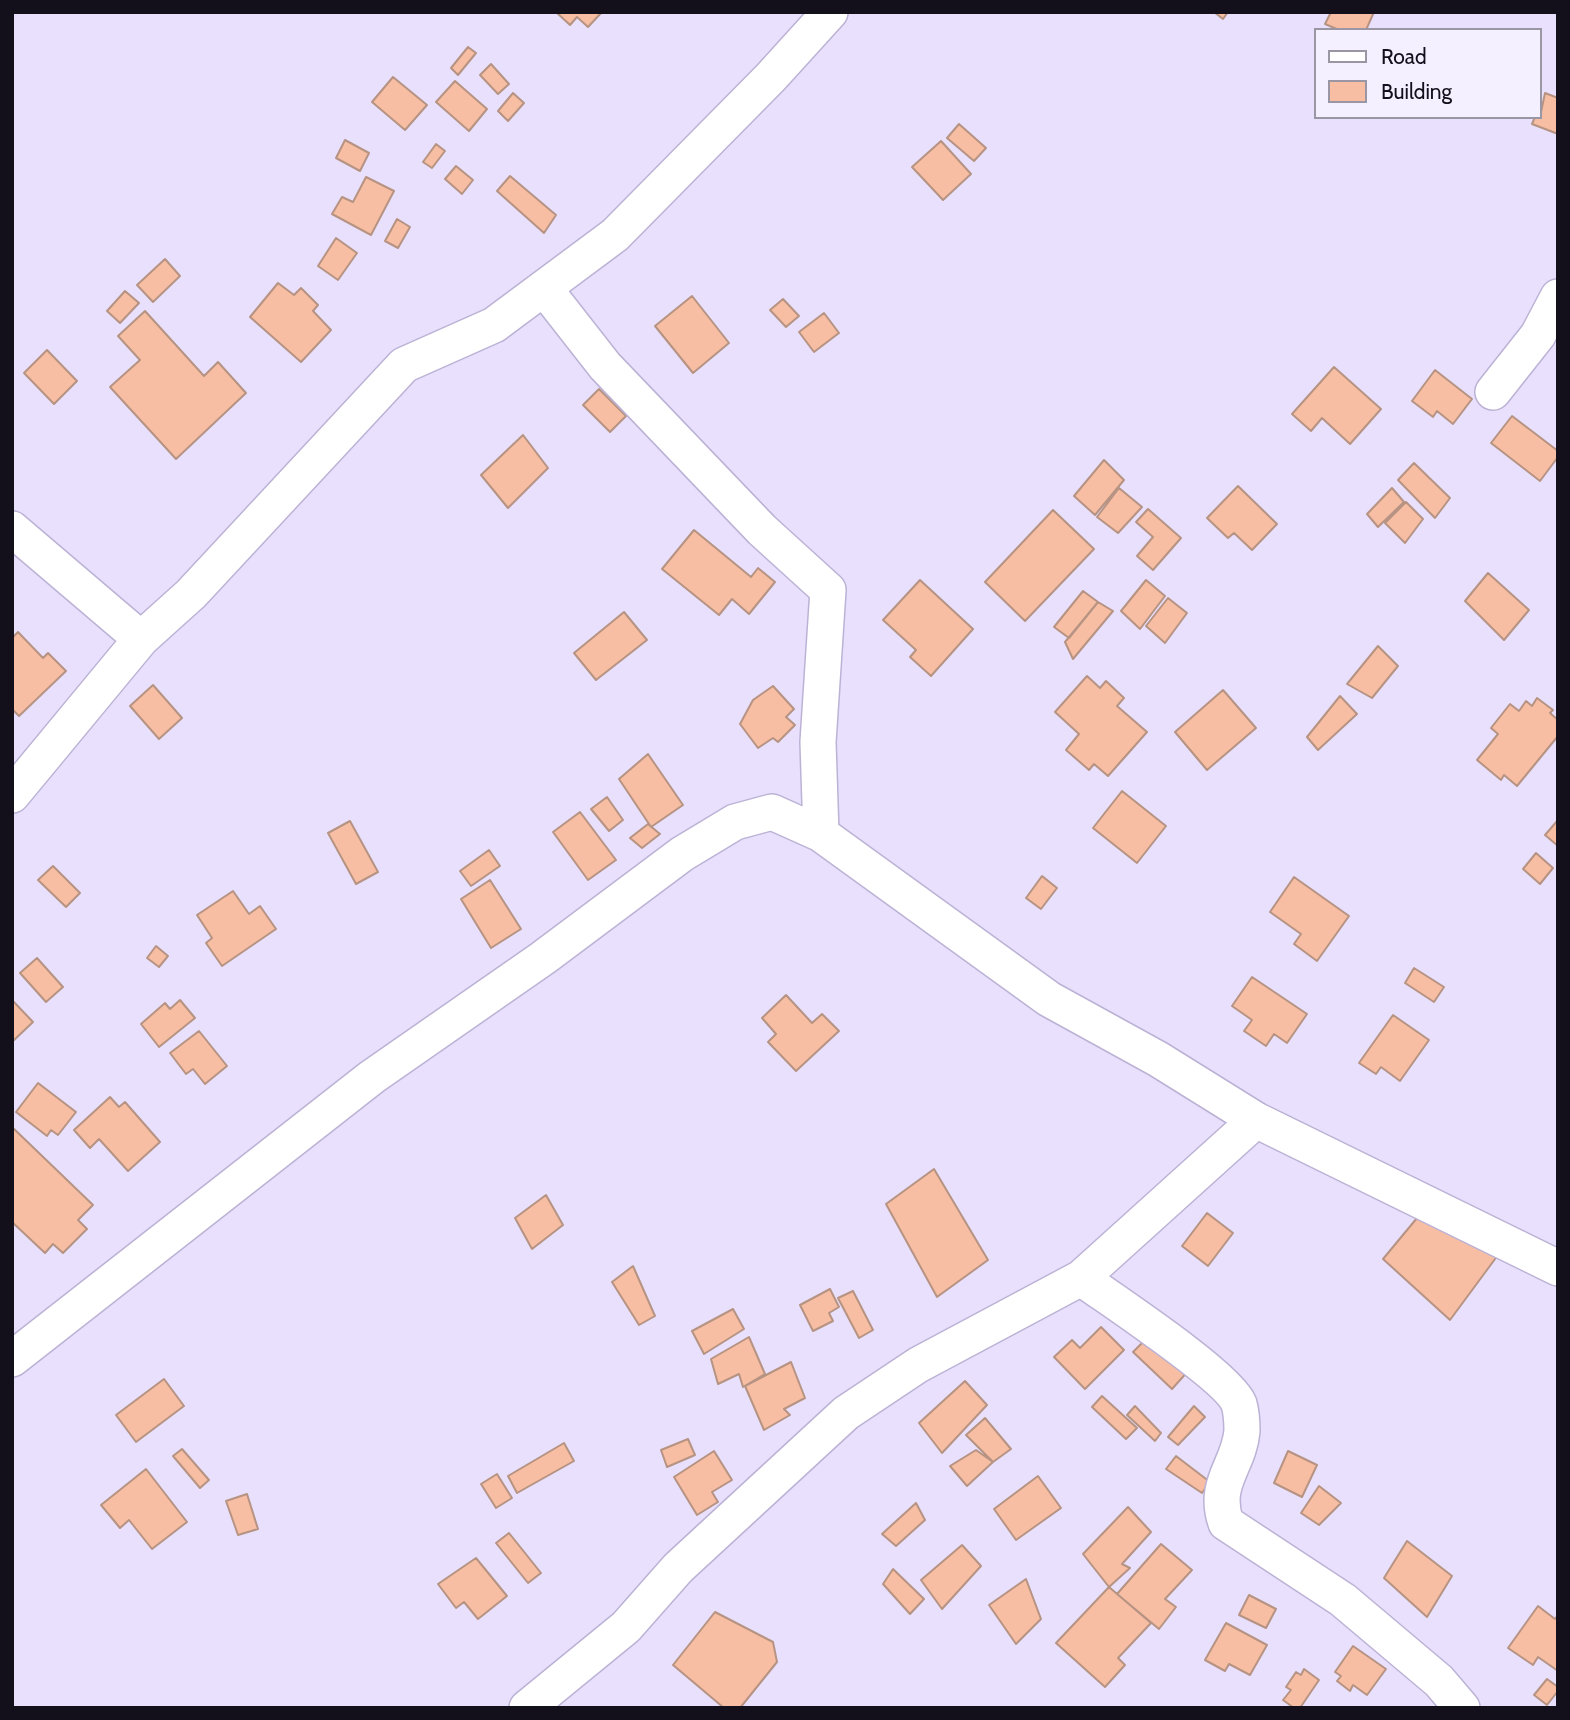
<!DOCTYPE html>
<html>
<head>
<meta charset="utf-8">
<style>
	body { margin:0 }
	#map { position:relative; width:1570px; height:1720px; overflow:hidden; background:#e8e0fd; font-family:Cabin,sans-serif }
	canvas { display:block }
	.frame { position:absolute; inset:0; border:14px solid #130f1b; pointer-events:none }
	.legend { position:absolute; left:1314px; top:28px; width:228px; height:91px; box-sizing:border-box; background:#f4f0ff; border:2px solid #9a96a4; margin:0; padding:9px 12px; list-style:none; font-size:21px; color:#130f1b }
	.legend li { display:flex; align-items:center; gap:14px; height:35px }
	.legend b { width:35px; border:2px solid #9a96a4 }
</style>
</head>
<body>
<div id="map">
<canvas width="1570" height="1720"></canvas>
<div class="frame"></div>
<ul class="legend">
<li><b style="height:9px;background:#fff"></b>Road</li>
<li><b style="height:19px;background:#f7bea3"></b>Building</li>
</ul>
</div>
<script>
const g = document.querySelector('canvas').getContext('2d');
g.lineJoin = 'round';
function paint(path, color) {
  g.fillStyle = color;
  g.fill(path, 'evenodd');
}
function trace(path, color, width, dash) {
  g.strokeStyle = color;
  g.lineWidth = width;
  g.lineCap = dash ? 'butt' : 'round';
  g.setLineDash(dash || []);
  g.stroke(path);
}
const building = new Path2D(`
	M 556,12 L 602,12 L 588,27 L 577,17 L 570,25 Z
	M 1214,12 L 1228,12 L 1223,19 Z
	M 1331,12 L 1374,12 L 1366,30 L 1339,30 L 1325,24 Z
	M 468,47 L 476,53 L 458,75 L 451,68 Z
	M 491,64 L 509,84 L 498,94 L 480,75 Z
	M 393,77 L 427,105 L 405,130 L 372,102 Z
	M 455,81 L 487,109 L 469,131 L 436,102 Z
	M 513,93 L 524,103 L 508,121 L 498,111 Z
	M 1545,93 L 1558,98 L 1558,134 L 1532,124 L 1535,117 L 1540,117 Z
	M 959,124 L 986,148 L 974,161 L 947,138 Z
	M 345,140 L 369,153 L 360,171 L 336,158 Z
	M 941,141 L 971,174 L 943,200 L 912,167 Z
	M 436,144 L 445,151 L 432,168 L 423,162 Z
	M 456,166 L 473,180 L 462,194 L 445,179 Z
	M 510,176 L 556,215 L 544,233 L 497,191 Z
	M 366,177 L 394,191 L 371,235 L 332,214 L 342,197 L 353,202 Z
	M 397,219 L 410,227 L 398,248 L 385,241 Z
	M 336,238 L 357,253 L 338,280 L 318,266 Z
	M 165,259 L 180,276 L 153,302 L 137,285 Z
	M 278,283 L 294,295 L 301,288 L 318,305 L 313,311 L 331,330 L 301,362 L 250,317 Z
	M 125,291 L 139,303 L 120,323 L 107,311 Z
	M 692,296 L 729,343 L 693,373 L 655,326 Z
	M 783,299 L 799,316 L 786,327 L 770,310 Z
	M 145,311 L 204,376 L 218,362 L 246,393 L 176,459 L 110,387 L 140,360 L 118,336 Z
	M 824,313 L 839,333 L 814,352 L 799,332 Z
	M 47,350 L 77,381 L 54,404 L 24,373 Z
	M 1334,367 L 1381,409 L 1350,444 L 1322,418 L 1311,431 L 1292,414 Z
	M 1435,370 L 1472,399 L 1453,424 L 1437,411 L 1433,417 L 1412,401 Z
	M 599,389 L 626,416 L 610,432 L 583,405 Z
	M 1512,416 L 1558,451 L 1558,457 L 1540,481 L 1491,443 Z
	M 523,435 L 548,468 L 508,508 L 481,475 Z
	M 1104,460 L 1124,480 L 1095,515 L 1074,496 Z
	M 1414,463 L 1450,498 L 1435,518 L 1398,480 Z
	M 1238,486 L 1277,524 L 1252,550 L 1234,533 L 1228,538 L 1207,518 Z
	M 1119,488 L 1142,507 L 1118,533 L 1097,517 Z
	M 1392,488 L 1404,502 L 1378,527 L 1367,514 Z
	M 1406,502 L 1423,519 L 1405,543 L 1385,523 Z
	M 1148,509 L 1181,538 L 1153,570 L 1137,556 L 1153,537 L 1136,522 Z
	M 1053,510 L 1094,549 L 1025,621 L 985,582 Z
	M 694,530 L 751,577 L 758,568 L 775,582 L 749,614 L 732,599 L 719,615 L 662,569 Z
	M 1488,573 L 1529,610 L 1504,640 L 1465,601 Z
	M 920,580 L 973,629 L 931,676 L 910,657 L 916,650 L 883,620 Z
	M 1146,580 L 1165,596 L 1140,629 L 1121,611 Z
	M 1083,591 L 1098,602 L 1069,638 L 1054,627 Z
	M 1168,598 L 1187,613 L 1165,643 L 1146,626 Z
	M 1098,602 L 1113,611 L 1073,659 L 1065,642 Z
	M 624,612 L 647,640 L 596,680 L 574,653 Z
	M 18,632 L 43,658 L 48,653 L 66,671 L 19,716 L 12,709 L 12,638 Z
	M 1378,646 L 1398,666 L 1372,698 L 1347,684 Z
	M 1087,676 L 1100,688 L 1106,681 L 1124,698 L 1117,706 L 1147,732 L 1108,776 L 1094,764 L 1089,770 L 1066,750 L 1079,734 L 1055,712 Z
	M 153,685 L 182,718 L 159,739 L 130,706 Z
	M 773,686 L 794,709 L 786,717 L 795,725 L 778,742 L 773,738 L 758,748 L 740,724 L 753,700 Z
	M 1223,690 L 1256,728 L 1207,770 L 1175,732 Z
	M 1340,696 L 1357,714 L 1318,750 L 1307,737 Z
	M 1537,698 L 1553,710 L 1550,713 L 1558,720 L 1558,736 L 1517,786 L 1504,775 L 1501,780 L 1477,760 L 1498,734 L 1491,728 L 1510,704 L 1519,711 L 1526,701 L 1532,706 Z
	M 648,754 L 683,805 L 651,827 L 619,779 Z
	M 1122,791 L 1166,826 L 1137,863 L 1093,828 Z
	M 607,797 L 623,820 L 609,831 L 591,809 Z
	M 580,812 L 616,860 L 588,880 L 553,832 Z
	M 1558,820 L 1558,846 L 1545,835 Z
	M 350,821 L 378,872 L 356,884 L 328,833 Z
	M 648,824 L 660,834 L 642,848 L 630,838 Z
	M 489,850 L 500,866 L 471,886 L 460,871 Z
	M 1536,853 L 1553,868 L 1540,884 L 1523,869 Z
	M 53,866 L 80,893 L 66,907 L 38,880 Z
	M 1042,876 L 1057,888 L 1041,909 L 1026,898 Z
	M 1294,877 L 1349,916 L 1317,961 L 1294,944 L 1301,934 L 1270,912 Z
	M 490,880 L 521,929 L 491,948 L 461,899 Z
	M 233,891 L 249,914 L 260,906 L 276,929 L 222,966 L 206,943 L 212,938 L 197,915 Z
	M 156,946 L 168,956 L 159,967 L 147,958 Z
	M 37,958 L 63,987 L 46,1002 L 20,973 Z
	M 1414,968 L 1444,987 L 1434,1002 L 1405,983 Z
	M 1252,977 L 1307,1014 L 1287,1043 L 1274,1034 L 1266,1046 L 1244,1031 L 1252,1020 L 1232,1006 Z
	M 786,995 L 812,1023 L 822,1014 L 839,1031 L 796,1071 L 768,1042 L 776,1034 L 762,1018 Z
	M 12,1000 L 33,1022 L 12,1042 Z
	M 180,1000 L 195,1018 L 159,1047 L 141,1024 L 165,1003 L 170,1009 Z
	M 1393,1015 L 1429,1040 L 1400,1081 L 1381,1067 L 1376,1074 L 1359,1063 Z
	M 199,1031 L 227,1066 L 205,1084 L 193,1069 L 186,1074 L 170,1053 Z
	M 38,1083 L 76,1112 L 58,1135 L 51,1130 L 47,1136 L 16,1112 Z
	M 110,1097 L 119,1107 L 125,1102 L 160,1142 L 128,1171 L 99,1139 L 90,1148 L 74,1130 Z
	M 12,1127 L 93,1205 L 78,1220 L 87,1229 L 63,1253 L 53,1244 L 45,1253 L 12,1222 Z
	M 934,1169 L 988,1260 L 937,1297 L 886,1204 Z
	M 546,1195 L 563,1225 L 532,1249 L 515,1218 Z
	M 1422,1212 L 1498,1255 L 1450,1320 L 1383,1259 Z
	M 1207,1213 L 1233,1233 L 1208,1266 L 1182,1246 Z
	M 633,1266 L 655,1316 L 639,1325 L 612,1282 Z
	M 830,1289 L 839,1307 L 829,1313 L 833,1321 L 813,1331 L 800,1305 Z
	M 853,1291 L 873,1330 L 859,1338 L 838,1298 Z
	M 733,1309 L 744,1329 L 704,1354 L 692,1331 Z
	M 1161,1324 L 1198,1360 L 1172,1389 L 1133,1352 Z
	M 1101,1327 L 1124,1350 L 1085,1389 L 1054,1357 L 1072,1340 L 1080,1348 Z
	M 749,1337 L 765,1374 L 743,1387 L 739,1374 L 718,1384 L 711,1359 Z
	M 791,1362 L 805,1398 L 784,1409 L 790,1415 L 764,1430 L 745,1386 Z
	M 164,1379 L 184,1406 L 136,1442 L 116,1415 Z
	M 965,1381 L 987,1405 L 942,1453 L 919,1423 Z
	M 1102,1396 L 1137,1428 L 1126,1439 L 1092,1407 Z
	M 1135,1406 L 1161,1433 L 1155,1441 L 1127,1415 Z
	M 1194,1406 L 1205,1417 L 1178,1445 L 1168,1437 Z
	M 985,1418 L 1011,1449 L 993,1462 L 966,1435 Z
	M 688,1439 L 695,1455 L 667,1467 L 661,1450 Z
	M 564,1443 L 574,1461 L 517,1493 L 508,1476 Z
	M 182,1449 L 209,1480 L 200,1488 L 173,1456 Z
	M 976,1450 L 993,1462 L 967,1486 L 950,1466 Z
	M 714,1451 L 732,1480 L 712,1492 L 718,1502 L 697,1515 L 674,1477 Z
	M 1288,1451 L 1317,1465 L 1302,1497 L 1274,1483 Z
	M 1176,1456 L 1210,1482 L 1202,1493 L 1166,1469 Z
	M 146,1469 L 187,1522 L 152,1549 L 129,1520 L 120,1528 L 101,1505 Z
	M 497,1474 L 512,1498 L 496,1508 L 481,1484 Z
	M 1038,1476 L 1061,1508 L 1016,1540 L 994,1509 Z
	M 1319,1486 L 1341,1503 L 1319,1525 L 1301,1513 Z
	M 247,1494 L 258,1529 L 238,1535 L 226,1501 Z
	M 916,1503 L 925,1520 L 896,1546 L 882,1534 Z
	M 1128,1507 L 1151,1532 L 1122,1564 L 1130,1568 L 1109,1587 L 1083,1554 Z
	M 509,1533 L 541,1573 L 528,1583 L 496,1543 Z
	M 1407,1541 L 1452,1576 L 1427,1617 L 1384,1578 Z
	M 1161,1544 L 1192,1570 L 1165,1599 L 1176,1607 L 1159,1629 L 1117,1594 Z
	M 962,1545 L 981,1566 L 942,1609 L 921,1580 Z
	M 476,1558 L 507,1596 L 478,1619 L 464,1602 L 456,1608 L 438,1584 Z
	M 893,1569 L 924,1599 L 910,1614 L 883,1584 Z
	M 1026,1579 L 1041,1619 L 1016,1644 L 989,1605 Z
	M 1109,1587 L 1151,1623 L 1118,1658 L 1125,1665 L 1105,1687 L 1056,1643 Z
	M 1249,1595 L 1276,1609 L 1266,1628 L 1239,1615 Z
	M 1538,1606 L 1555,1619 L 1558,1615 L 1558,1671 L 1538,1657 L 1533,1665 L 1508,1648 Z
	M 715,1612 L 773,1642 L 777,1662 L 740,1708 L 724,1708 L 673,1665 Z
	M 1226,1623 L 1267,1645 L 1250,1675 L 1229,1664 L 1225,1671 L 1205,1660 Z
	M 1353,1646 L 1386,1669 L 1367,1695 L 1353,1685 L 1350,1691 L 1337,1681 L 1341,1676 L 1335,1672 Z
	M 1304,1669 L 1319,1680 L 1300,1708 L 1294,1708 L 1283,1700 L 1291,1690 L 1286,1687 L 1296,1672 L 1301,1675 Z
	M 1547,1679 L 1558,1687 L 1558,1691 L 1547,1705 L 1534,1695 Z`);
const street = new Path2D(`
	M 1493,392 L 1538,335 L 1558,297
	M 12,529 L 141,639 L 191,594 L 404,365 L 494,325 L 615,235 L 771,77 L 830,12
	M 12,795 L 141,639
	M 821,834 L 1049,999 L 1158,1059 L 1256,1120 L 1558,1268
	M 1081,1278 C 1110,1299 1229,1377 1239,1404 C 1241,1411 1242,1424 1242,1431 C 1239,1466 1212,1483 1226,1523 L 1343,1600 L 1439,1681 L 1462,1708
	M 12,1359 L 372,1077 L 543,958 L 682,854 L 735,822 L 772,812 L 821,834 L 818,742 L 828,590 L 762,530 L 605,366 L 544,288
	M 527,1708 L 626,1627 L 678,1568 L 846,1413 L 918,1365 L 1081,1278 L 1256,1120`);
paint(building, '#f7bea3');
trace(building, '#b69382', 2);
trace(street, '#bcb2d5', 38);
trace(street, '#fff', 35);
</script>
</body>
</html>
